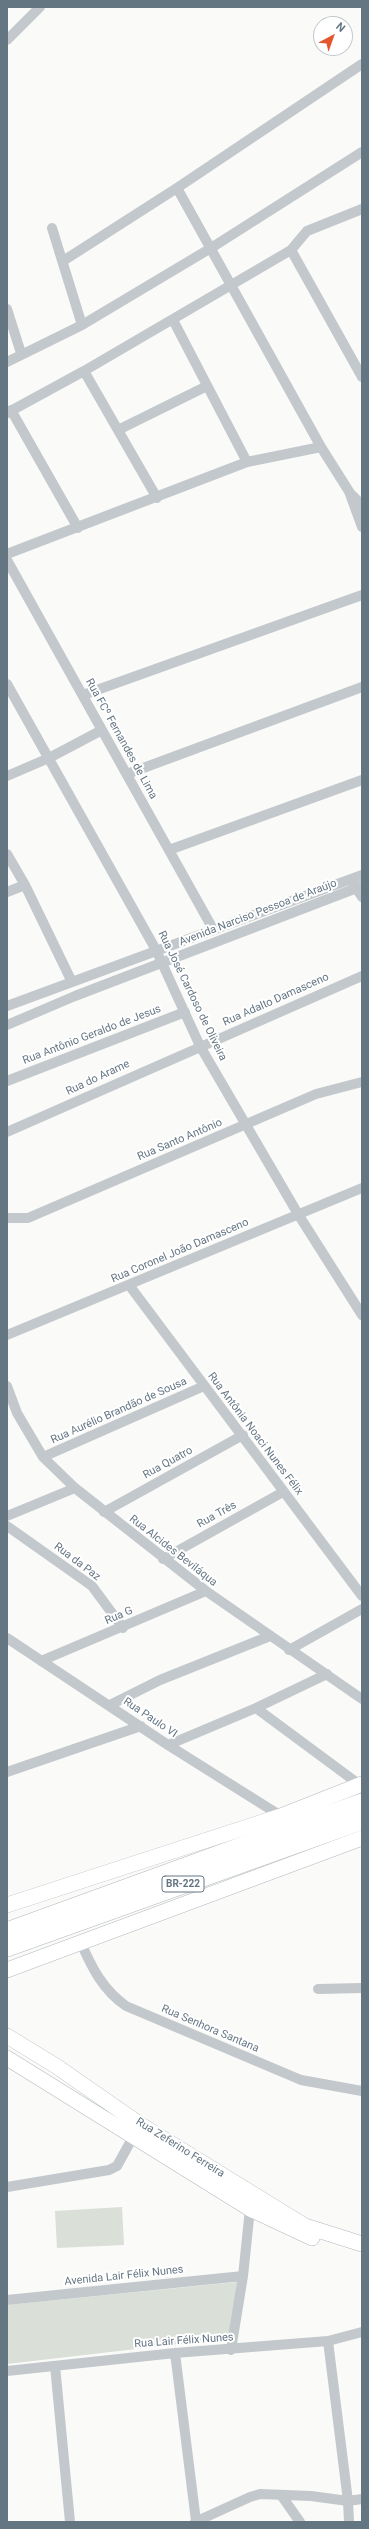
<!DOCTYPE html>
<html>
<head>
<meta charset="utf-8">
<style>
	body { margin:0 }
	#map { position:relative; width:369px; height:2529px; overflow:hidden; background:#fafaf8; font-family:Roboto,sans-serif }
	canvas { display:block }
	.frame { position:absolute; inset:0; border:8px solid #657683; pointer-events:none }
	.north { position:absolute; left:313px; top:16px; width:40px; height:40px; box-sizing:border-box; background:#fff; border:1px solid #c1c8cd; border-radius:50%; rotate:41deg; font-size:11px; font-weight:700; line-height:16px; text-align:center; color:#657683 }
	.north::after { content:''; display:block; margin:auto; width:14px; height:18px; background:#e4572e; clip-path:polygon(50% 0,100% 100%,50% 72%,0 100%) }
</style>
</head>
<body>
<div id="map">
<canvas width="369" height="2529"></canvas>
<div class="frame"></div>
<div class="north">N</div>
</div>
<script>
const g = document.querySelector('canvas').getContext('2d');
g.lineJoin = 'round';
function paint(path, color) {
  g.fillStyle = color;
  g.fill(path, 'evenodd');
}
function trace(path, color, width, dash) {
  g.strokeStyle = color;
  g.lineWidth = width;
  g.lineCap = dash ? 'butt' : 'round';
  g.setLineDash(dash || []);
  g.stroke(path);
}
function label(font, color, halo, rows, align = 'center') {
  g.font = font + ' Roboto,sans-serif';
  g.lineWidth = 4;
  g.setLineDash([]);
  g.textBaseline = 'middle';
  g.strokeStyle = halo;
  g.fillStyle = color;
  for (const [text, x, y, turn = 0] of rows) {
    g.save();
    g.translate(x, y);
    g.rotate((+turn || 0) * Math.PI / 180);
    g.textAlign = isNaN(turn) ? turn : align;
    if (halo) g.strokeText(text, 0, 0);
    g.fillText(text, 0, 0);
    g.restore();
  }
}
const green = new Path2D(`
	M 122,2207 L 124,2245 L 57,2248 L 55,2211 Z
	M 237,2282 L 231,2338 L 7,2364 L 7,2305 Z`);
const street = new Path2D(`
	M 7,40 L 40,7
	M 177,188 L 321,447 L 350,493 L 362,505
	M 52,228 L 82,325
	M 291,250 L 362,377
	M 63,261 L 177,188 L 362,64
	M 7,309 L 21,353
	M 173,320 L 247,462
	M 7,362 L 82,325 L 211,248 L 362,152
	M 84,371 L 157,498
	M 11,410 L 78,528
	M 7,413 L 84,371 L 291,250 L 307,231 L 362,209
	M 118,430 L 207,386
	M 350,494 L 362,527
	M 7,554 L 247,462 L 321,447
	M 7,560 L 213,929
	M 7,684 L 156,950 L 200,1046 L 298,1214 L 362,1315
	M 83,695 L 362,595
	M 127,774 L 362,687
	M 7,776 L 49,758 L 102,730
	M 169,850 L 362,780
	M 7,854 L 25,885 L 71,980
	M 352,882 L 362,897
	M 7,892 L 25,885
	M 7,1006 L 362,875
	M 7,1025 L 75,996 L 362,886
	M 7,1081 L 185,1012
	M 7,1132 L 362,976
	M 7,1218 L 28,1218 L 316,1094 L 362,1082
	M 129,1285 L 362,1596
	M 7,1335 L 362,1188
	M 7,1386 L 17,1413 L 43,1457 L 75,1488 L 206,1591 L 362,1699
	M 43,1457 L 204,1386
	M 104,1512 L 243,1435
	M 7,1516 L 75,1488
	M 7,1526 L 92,1586 L 123,1628
	M 163,1559 L 283,1492
	M 7,1638 L 168,1745 L 281,1816
	M 289,1650 L 362,1609
	M 41,1661 L 206,1591
	M 110,1705 L 160,1680 L 270,1636
	M 256,1708 L 360,1785
	M 168,1745 L 256,1708 L 327,1674
	M 7,1772 L 141,1726
	M 81,1943 C 92,1968 103,1990 126,2006 L 301,2080 L 362,2091
	M 318,1989 L 362,1988
	M 7,2187 L 109,2170 L 117,2166 L 133,2137
	M 7,2300 L 243,2276
	M 328,2341 L 348,2501 L 349,2522
	M 231,2350 L 243,2276 L 250,2209
	M 175,2353 L 196,2521
	M 55,2366 L 70,2522
	M 7,2371 L 175,2353 L 328,2341 L 362,2332
	M 281,2495 L 300,2522
	M 195,2522 L 250,2497 L 260,2494 L 311,2496 L 348,2501 L 362,2499`);
const secondary = new Path2D(`
	M 7,1905 L 281,1816 L 362,1784
	M 7,1970 L 362,1838
	M 7,2036 L 56,2066 L 141,2125 L 305,2226 L 362,2244
	M 7,2058 L 250,2209 L 312,2238`);
const highway = new Path2D(`
	M 7,1932 L 362,1803
	M 7,1947 L 362,1820`);
const shields = [
	[183,1884,42]
];
const shieldNames = [
	["BR-222",183,1884]
];
const streetNames = [
	["Rua FCº Fernandes de Lima",121,739,61],
	["Avenida Narciso Pessoa de Araújo",258,913,-21],
	["Rua José Cardoso de Oliveira",192,996,64],
	["Rua Adalto Damasceno",276,1000,-24],
	["Rua Antônio Geraldo de Jesus",92,1035,-21],
	["Rua do Arame",98,1078,-25],
	["Rua Santo Antônio",180,1140,-23],
	["Rua Coronel João Damasceno",180,1251,-23],
	["Rua Aurélio Brandão de Sousa",119,1411,-24],
	["Rua Antônia Noaci Nunes Félix",255,1434,53],
	["Rua Quatro",168,1463,-29],
	["Rua Três",217,1515,-29],
	["Rua Alcides Beviláqua",173,1551,38],
	["Rua da Paz",77,1562,37],
	["Rua G",119,1616,-23],
	["Rua Paulo VI",150,1718,34],
	["Rua Senhora Santana",210,2029,23],
	["Rua Zeferino Ferreira",180,2148,32],
	["Avenida Lair Félix Nunes",124,2276,-6],
	["Rua Lair Félix Nunes",184,2341,-4]
];
paint(green, '#dadfd7');
trace(secondary, '#b3babf', 16);
trace(highway, '#b4b9bd', 20);
trace(street, '#c3c8cc', 10);
trace(secondary, '#fff', 15);
trace(highway, '#fff', 19);
for (const [x, y, w] of shields) {
  const box = new Path2D();
  box.roundRect(x - w / 2, y - 8, w, 16, 3);
  g.fillStyle = '#fff';
  g.fill(box);
  trace(box, '#657683', 1);
}
label('bold 10px', '#657683', null, shieldNames);
label('11px', '#657683', '#fff', streetNames);
</script>
</body>
</html>
